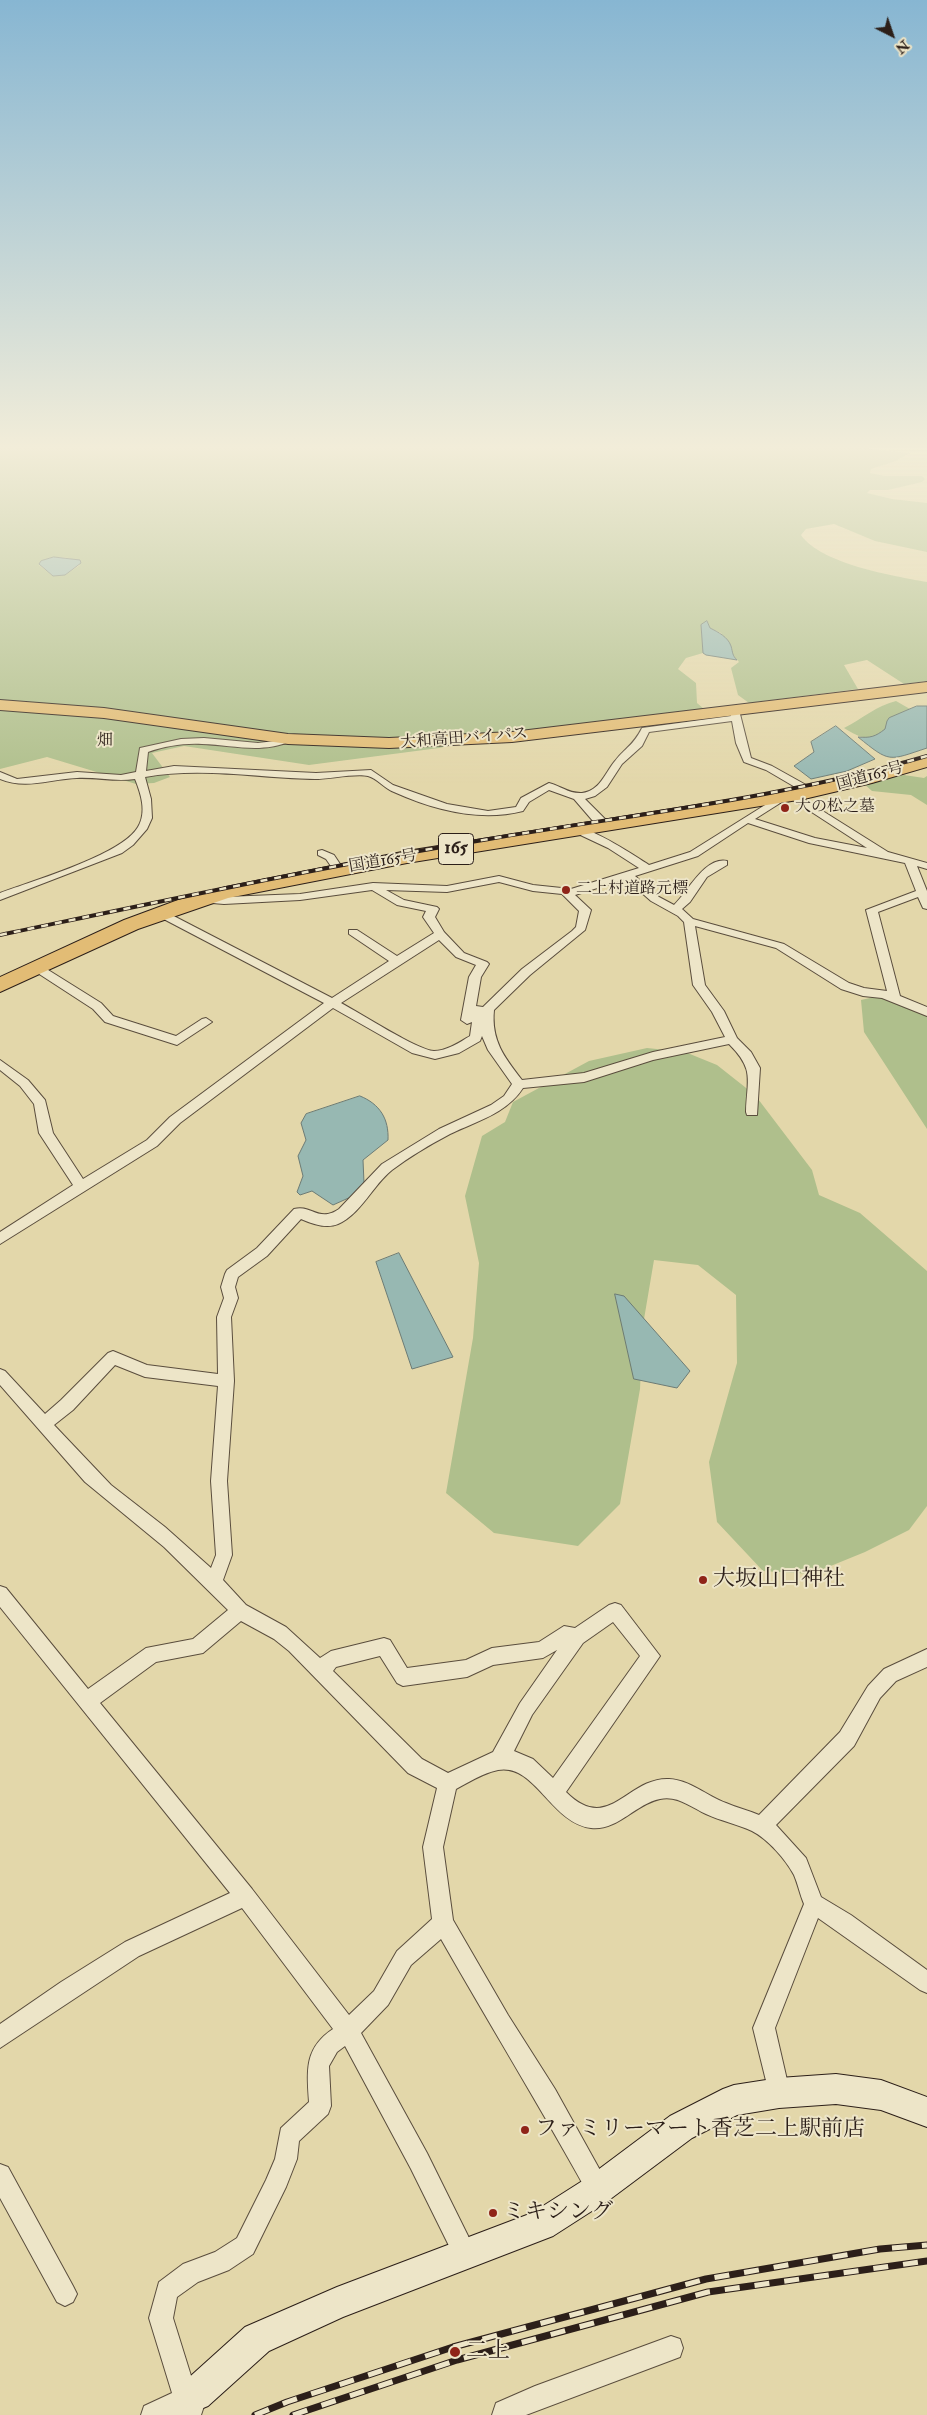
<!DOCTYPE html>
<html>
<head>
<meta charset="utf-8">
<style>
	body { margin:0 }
	#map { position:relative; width:927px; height:2415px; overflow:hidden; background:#e3d7aa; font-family:"IM FELL Double Pica",serif }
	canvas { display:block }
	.north { position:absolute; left:867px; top:10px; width:50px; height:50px; -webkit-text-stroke:4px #ede5c8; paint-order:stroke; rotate:139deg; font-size:14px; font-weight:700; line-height:20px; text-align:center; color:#2c1f19 }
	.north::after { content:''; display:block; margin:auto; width:18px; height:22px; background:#2c1f19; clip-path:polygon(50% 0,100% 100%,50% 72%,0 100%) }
</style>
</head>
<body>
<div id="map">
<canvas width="927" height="2415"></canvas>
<div class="north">N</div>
</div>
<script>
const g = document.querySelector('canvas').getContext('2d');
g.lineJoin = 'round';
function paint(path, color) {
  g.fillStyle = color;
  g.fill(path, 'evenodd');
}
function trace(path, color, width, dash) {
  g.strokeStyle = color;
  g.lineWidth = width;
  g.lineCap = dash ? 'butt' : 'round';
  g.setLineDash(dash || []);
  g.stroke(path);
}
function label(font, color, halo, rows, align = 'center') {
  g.font = font + ' "IM FELL Double Pica","Noto Serif JP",serif';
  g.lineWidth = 4;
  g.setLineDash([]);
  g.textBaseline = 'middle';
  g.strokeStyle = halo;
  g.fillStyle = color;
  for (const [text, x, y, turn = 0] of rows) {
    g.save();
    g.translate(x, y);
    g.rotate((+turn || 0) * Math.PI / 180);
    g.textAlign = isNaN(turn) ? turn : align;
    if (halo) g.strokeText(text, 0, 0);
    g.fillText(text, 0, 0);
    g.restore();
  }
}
const green = new Path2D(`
	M 0,447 L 869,447 L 869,449 L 910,453 L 896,461 L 871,469 L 870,473 L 885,476 L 922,476 L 925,479 L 922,482 L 888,490 L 870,490 L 867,493 L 892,499 L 927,503 L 927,552 L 875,541 L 834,524 L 806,529 L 801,535 C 821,564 894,576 927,582 L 927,681 L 904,684 L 867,660 L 844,665 L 858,689 L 749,703 L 738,695 L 731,668 L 739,662 L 731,653 L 721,633 L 710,628 L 707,621 L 701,625 L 703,653 L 686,658 L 678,669 L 696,683 L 697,703 L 704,709 L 495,735 L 439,748 L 309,765 L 184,746 L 152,753 L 170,777 L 154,783 L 136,784 L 47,757 L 0,769 ZM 54,557 L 69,558 L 80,565 L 65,575 L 53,576 L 39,565 L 41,561 Z
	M 896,701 L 910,709 L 889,719 C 886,722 888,726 885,730 C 874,745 856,736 844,728 C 862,719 876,706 896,701 Z
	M 904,775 L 924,778 L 927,776 L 927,805 L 911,795 L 872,791 L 863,783 Z
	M 883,995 L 927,1007 L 927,1129 L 864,1032 L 861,1000 Z
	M 647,1048 L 685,1052 L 717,1065 L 755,1095 L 812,1170 L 819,1195 L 860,1213 L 927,1271 L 927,1506 L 909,1530 L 865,1552 L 811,1574 L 763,1571 L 717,1522 L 709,1462 L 737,1363 L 736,1295 L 698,1265 L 654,1260 L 643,1325 L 640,1389 L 620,1504 L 578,1546 L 494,1533 L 446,1493 L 473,1338 L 479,1263 L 465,1196 L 482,1136 L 505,1122 L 513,1102 L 589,1061 Z`);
const water = new Path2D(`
	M 54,557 L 80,560 L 81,563 L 65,575 L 53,576 L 39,564 L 41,561 Z
	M 707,621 L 710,628 C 718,632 728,637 731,646 C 733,653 732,655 737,660 L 706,655 L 703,653 L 701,625 Z
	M 917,706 L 927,706 L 927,748 C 888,761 890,763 858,737 C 870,738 875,737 885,729 L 887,721 L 889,718 Z
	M 836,726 L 875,759 L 847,771 L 811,779 L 794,766 L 814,752 L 811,742 Z
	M 360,1096 C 380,1104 389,1119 388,1140 L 363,1160 L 364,1183 L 353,1196 L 333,1205 L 312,1191 L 300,1195 L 297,1192 L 303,1176 L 298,1156 L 306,1140 L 301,1123 L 306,1114 Z
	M 399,1253 L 453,1357 L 412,1369 L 376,1262 Z
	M 615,1294 L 624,1296 L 690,1371 L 677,1388 L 634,1379 Z`);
const street = new Path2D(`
	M 734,707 L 739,710 L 751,758 L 772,766 L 815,790 L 815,794 L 807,794 L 766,770 L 744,762 L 736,743 L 732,721 L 649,732 L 642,746 L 622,764 L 607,787 L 595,796 L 585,799 L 605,819 L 608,826 L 603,829 L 599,828 L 574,799 L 549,790 L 529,802 L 523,811 C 479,822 434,810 394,792 C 385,789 377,778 368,776 C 356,773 329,779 315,779 C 258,778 201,767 145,777 L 151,799 L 152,818 L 147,829 L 133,845 L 122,853 L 0,900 L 0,893 C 32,881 122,855 138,827 C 147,812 141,794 135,779 C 115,782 97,777 77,778 C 49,779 26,790 0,779 L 0,772 L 17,779 L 77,772 L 121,775 L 136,772 L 140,748 L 181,739 L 204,738 L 258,743 L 275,741 L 288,736 L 293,739 L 291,741 C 261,754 233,745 202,744 C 184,743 165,746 148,752 L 146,771 L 174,766 L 316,773 L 371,770 L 393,785 L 447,804 L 488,811 L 516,807 L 521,798 L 549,783 C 561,786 569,794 582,793 C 600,791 605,773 615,761 C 626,747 633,746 642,728 L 731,716 L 729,710 Z
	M 794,793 L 888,852 L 927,863 L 927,869 L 917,866 L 927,891 L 927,909 L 923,908 L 918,897 L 878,912 L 900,996 L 927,1007 L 927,1016 L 882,998 L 863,996 L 841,989 L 776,948 L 695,926 L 705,985 L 724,1011 L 737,1038 L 751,1052 L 760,1068 L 757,1115 L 747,1115 L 746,1112 C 747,1079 755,1070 729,1044 L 653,1060 L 584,1082 L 523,1088 C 506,1114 477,1121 450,1134 C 431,1144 409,1157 392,1170 C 373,1185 361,1214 338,1224 C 327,1229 312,1224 301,1219 L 267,1256 L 238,1277 L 235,1287 L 238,1298 L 231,1317 L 234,1381 L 227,1481 L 232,1555 L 223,1580 L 246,1605 L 286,1627 L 320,1658 L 331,1651 L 384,1638 L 390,1640 L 407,1668 L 466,1660 L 492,1648 L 539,1642 L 564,1626 L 575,1628 L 609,1605 L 615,1603 L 621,1605 L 660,1656 L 566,1792 C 609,1835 627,1777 669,1779 C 690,1780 707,1796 726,1803 C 737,1808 748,1810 759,1815 L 840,1732 L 868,1686 L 884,1669 L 927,1649 L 927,1667 L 896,1681 L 880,1698 L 854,1746 L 776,1825 L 806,1858 L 821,1897 L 851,1915 L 927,1970 L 927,1993 L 920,1990 L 818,1918 L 775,2028 L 790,2093 L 787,2101 L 779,2104 L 771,2101 L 753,2028 L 804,1904 C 800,1895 798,1884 794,1875 C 786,1860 768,1839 752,1831 C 737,1824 721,1821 706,1814 C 691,1807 677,1795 660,1799 C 635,1804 618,1831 591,1828 C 551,1823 535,1763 498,1770 C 483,1773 469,1782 456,1789 L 443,1847 L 453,1920 L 508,2015 L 555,2089 L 606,2181 L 609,2189 L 606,2197 L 598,2200 L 590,2197 C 542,2110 490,2025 441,1939 L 411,1965 L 388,2005 L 361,2033 L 427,2153 L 474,2248 L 478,2256 L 474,2264 L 466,2268 L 458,2264 L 411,2169 L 345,2046 L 337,2052 L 329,2066 L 331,2106 L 328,2114 L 299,2141 L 297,2159 L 286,2187 L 253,2254 L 229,2270 L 198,2282 L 177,2297 L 173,2318 L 192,2379 L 205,2385 L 208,2394 L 201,2415 L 141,2415 L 144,2406 L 172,2393 L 149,2318 L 159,2282 L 183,2264 L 215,2252 L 237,2238 L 266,2180 L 275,2159 L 281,2128 L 309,2102 C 307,2071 304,2048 333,2029 L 242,1908 L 139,1956 L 0,2048 L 0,2024 L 61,1982 L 125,1942 L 230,1893 L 0,1607 L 0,1586 L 6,1588 L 88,1689 L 146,1648 L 193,1639 L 228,1610 L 164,1547 L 85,1482 L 0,1385 L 0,1369 L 5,1371 L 45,1414 L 61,1400 L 108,1353 L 113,1351 L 147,1365 L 218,1374 L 217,1317 L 224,1298 L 221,1287 L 225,1274 L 227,1270 L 257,1248 L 294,1209 C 311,1204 319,1223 339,1209 L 382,1164 L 439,1129 L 491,1105 L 504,1096 L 512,1084 L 488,1050 L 482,1036 L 480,1041 L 459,1053 L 435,1059 L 412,1053 L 333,1008 L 180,1123 L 157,1146 L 0,1244 L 0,1232 L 73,1185 L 39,1133 L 34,1104 L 20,1086 L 0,1070 L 0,1060 L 28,1080 L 45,1100 L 53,1133 L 83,1179 L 147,1140 L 170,1117 L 324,1003 L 156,915 L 156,911 L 164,911 L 332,998 L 389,961 L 349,934 L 349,930 L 357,930 L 397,956 L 434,933 L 423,917 L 426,911 L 397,905 L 372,890 L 300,900 L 224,904 L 200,902 L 200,898 L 300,894 L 373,883 L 447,886 L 499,876 L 533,885 L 571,889 L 639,868 L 608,848 L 574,832 L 574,828 C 589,825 635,856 649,865 L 690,852 L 781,795 L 785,796 L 785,800 L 755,819 L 815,838 L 867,848 L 790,798 L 789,796 ZM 748,823 L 809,843 L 905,863 L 916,891 L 866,910 L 887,991 L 864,988 L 849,983 L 784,944 L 693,919 L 682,909 L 690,902 L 707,877 L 727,865 L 727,861 C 705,856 687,893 674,905 L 659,897 L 635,876 L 698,856 ZM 626,879 L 651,901 L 678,916 L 684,922 L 693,985 L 712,1012 L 725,1037 L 653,1052 L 584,1073 L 522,1080 C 504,1057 491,1040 494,1010 L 530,975 L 585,930 L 591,910 L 575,895 ZM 499,882 L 533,891 L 562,894 L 579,911 L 576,927 L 572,931 L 522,969 L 483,1007 L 476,1006 L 481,977 L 489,964 L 487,962 L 464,953 L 444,932 L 435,917 L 439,909 L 437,907 L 404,900 L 386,890 L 447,892 ZM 439,940 L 456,957 L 476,965 L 469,977 L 461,1020 L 467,1024 L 472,1022 L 470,1036 C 460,1042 447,1051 434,1051 C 417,1050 360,1013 341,1003 ZM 115,1365 L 145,1377 L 218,1386 L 211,1481 L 216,1555 L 211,1568 L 165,1527 L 111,1485 L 54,1425 L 73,1410 ZM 241,1621 L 274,1639 L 289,1651 L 408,1773 L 437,1788 L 423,1847 L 432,1919 L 397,1951 L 374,1991 L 349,2015 L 252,1889 L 100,1703 L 156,1662 L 203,1653 ZM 613,1622 L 640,1656 L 553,1778 L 533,1759 L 514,1751 L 532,1715 L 583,1643 ZM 557,1650 L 520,1703 L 493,1752 L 448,1773 L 422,1759 L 333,1671 L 336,1667 L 380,1656 L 397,1683 L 403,1686 L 467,1677 L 493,1665 L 543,1658 Z
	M 322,850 L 334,855 L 344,870 L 343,872 L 335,872 L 326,859 L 318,855 L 318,851 Z
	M 37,963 L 101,1003 L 113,1016 L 176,1036 L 202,1019 L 206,1018 L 212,1022 L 177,1045 L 105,1022 L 93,1009 L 33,970 L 33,964 Z
	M 0,2164 L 8,2167 L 73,2286 L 77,2294 L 73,2302 L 65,2306 L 57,2302 L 0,2198 Z
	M 671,2336 L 680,2339 L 683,2348 L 680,2357 L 526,2415 L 492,2415 L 496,2403 L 535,2386 Z`);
const secondary = new Path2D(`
	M 836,2074 L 881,2080 L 927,2097 L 927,2127 L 881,2110 L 836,2104 L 779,2108 L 737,2115 L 692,2138 L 609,2200 L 553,2236 L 343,2317 L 269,2351 L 208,2406 L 196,2411 L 184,2406 L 179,2394 L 184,2382 L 245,2327 L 337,2287 L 532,2213 L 587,2178 L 670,2116 L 723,2089 L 734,2085 L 779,2078 Z`);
const highway = new Path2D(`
	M 927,682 L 927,692 L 512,742 L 389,748 L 288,744 L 104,718 L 0,710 L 0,700 L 104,708 L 288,734 L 389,738 L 512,732 Z
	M 927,756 L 927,767 L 872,783 L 804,799 L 407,863 L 228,898 L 138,929 L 0,992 L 0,977 L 124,920 L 178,900 L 226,887 L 407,851 L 804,788 L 861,775 Z`);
const railFar1 = new Path2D(`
	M 0,935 C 163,901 325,866 489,839 C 636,814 783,798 927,756`);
const rail = new Path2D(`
	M 255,2415 L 287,2402 L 453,2347 L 706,2279 L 880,2249 L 927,2245
	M 293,2415 L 457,2360 L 708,2292 L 927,2261`);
const markers = [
	[785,808,5,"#8f2418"],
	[566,890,5,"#8f2418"],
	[703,1580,5,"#8f2418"],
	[525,2130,5,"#8f2418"],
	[493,2213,5,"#8f2418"],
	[455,2352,6,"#8f2418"]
];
const farStreetnames = [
	["大和高田バイパス",464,739,-4],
	["国道165号",870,777,-15],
	["国道165号",383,862,-10]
];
const farNeighbourhoodnames = [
	["畑",105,742]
];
const farPoinames = [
	["大の松之墓",795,808],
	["二上村道路元標",576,890]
];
const shields = [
	[456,849,35]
];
const shieldNames = [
	["165",456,849]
];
const nearPoinames = [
	["大坂山口神社",713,1580],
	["ファミリーマート香芝二上駅前店",535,2130],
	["ミキシング",503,2213],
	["二上",466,2352]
];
paint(green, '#afbf8c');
paint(water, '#97b8b2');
trace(water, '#6c7b75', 1);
trace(street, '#5a4d3d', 2);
trace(secondary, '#2c1f19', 2);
trace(highway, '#2c1f19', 2);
paint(street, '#ede5c8');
paint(secondary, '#ede5c8');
paint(highway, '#e2bc75');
trace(railFar1, '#2c1f19', 4);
trace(rail, '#2c1f19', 7);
trace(railFar1, '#ede5c8', 2.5, [7]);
trace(rail, '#ede5c8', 5, [15]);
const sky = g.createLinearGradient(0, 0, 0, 785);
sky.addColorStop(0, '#87b6d2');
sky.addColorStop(0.57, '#f2edd9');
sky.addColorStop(1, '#f2edd900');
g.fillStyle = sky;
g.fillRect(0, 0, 927, 785);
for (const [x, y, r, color] of markers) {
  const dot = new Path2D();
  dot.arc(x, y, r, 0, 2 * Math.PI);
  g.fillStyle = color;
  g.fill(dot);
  trace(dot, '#ede5c8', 2);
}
label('16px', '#2c1f19', '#ede5c8', farStreetnames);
label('16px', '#2c1f19', '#ede5c8', farNeighbourhoodnames);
label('16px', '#2c1f19', '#ede5c8', farPoinames, 'left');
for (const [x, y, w] of shields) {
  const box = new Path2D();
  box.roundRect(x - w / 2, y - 15.5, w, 31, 4);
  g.fillStyle = '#ede5c8';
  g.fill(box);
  trace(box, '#2c1f19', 1);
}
label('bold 18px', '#2c1f19', null, shieldNames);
label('22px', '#2c1f19', '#ede5c8', nearPoinames, 'left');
</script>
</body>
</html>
